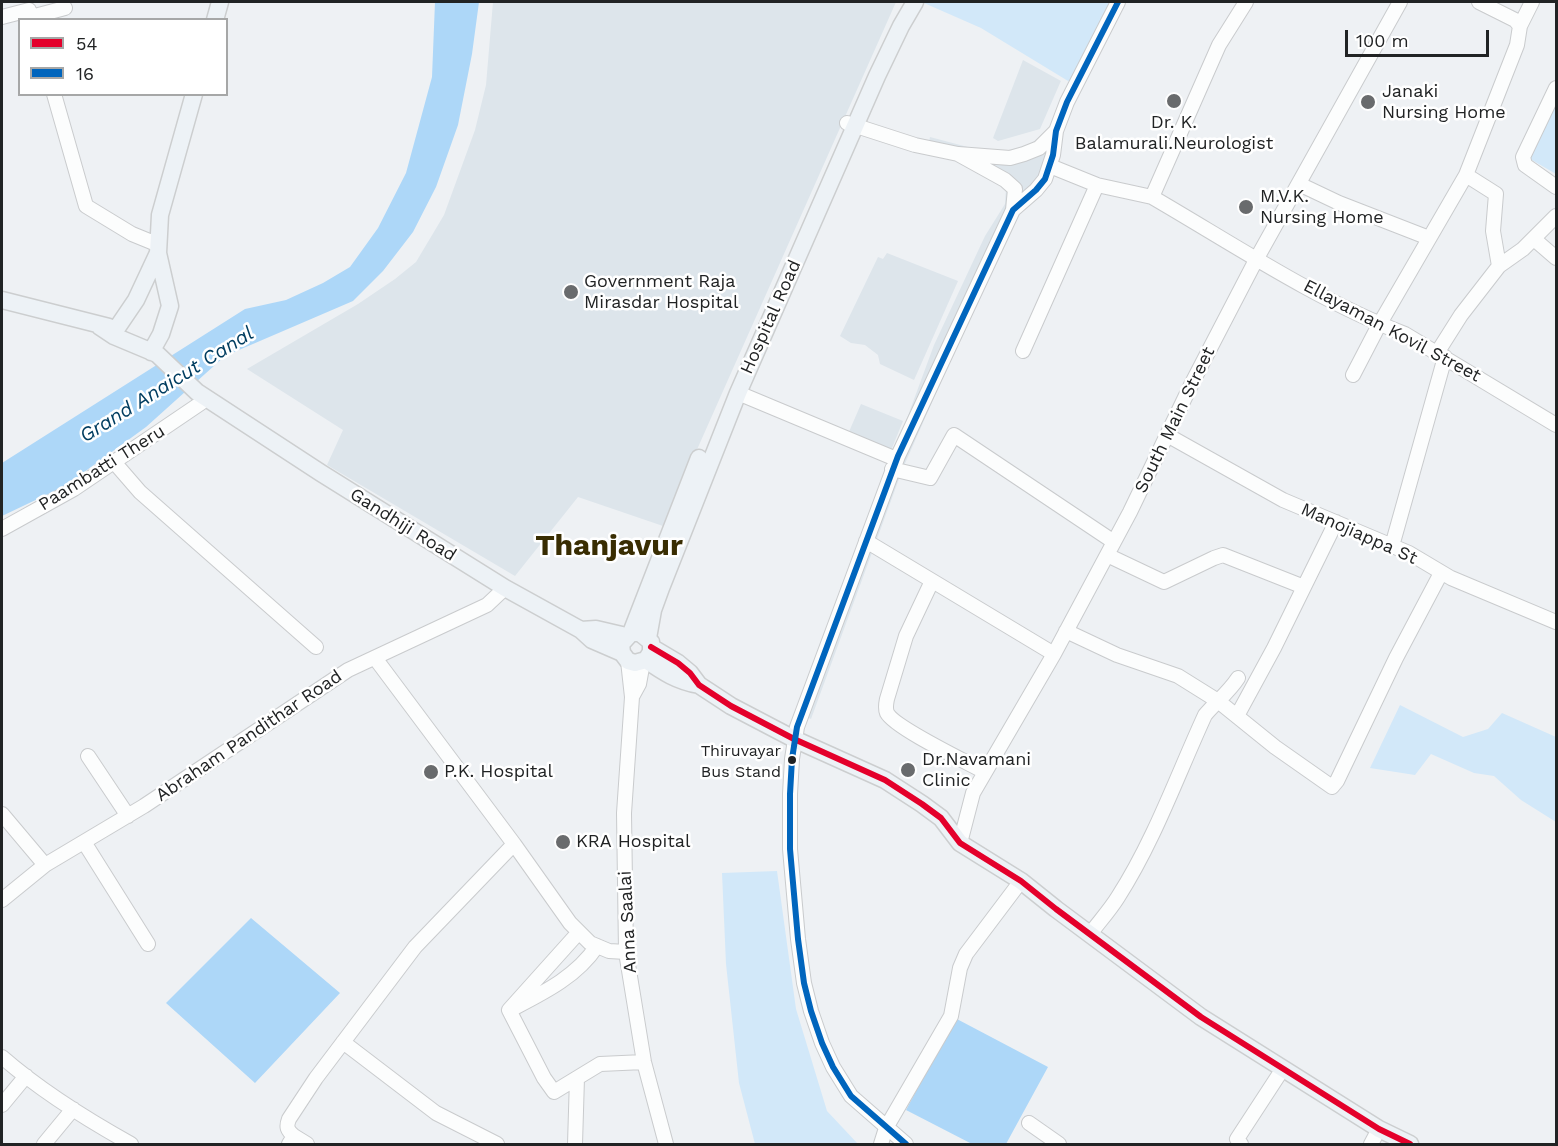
<!DOCTYPE html>
<html>
<head>
<meta charset="utf-8">
<style>
	body { margin:0 }
	#map { position:relative; width:1558px; height:1146px; overflow:hidden; background:#eef1f4; font-family:"Work Sans",sans-serif }
	canvas { display:block }
	.frame { position:absolute; inset:0; border:3px solid #212324; pointer-events:none }
	.legend { position:absolute; left:18px; top:18px; width:210px; height:78px; box-sizing:border-box; background:#fff; border:2px solid #a6a7a7; margin:0; padding:8px 10px; list-style:none; font-size:18px; color:#212324 }
	.legend li { display:flex; align-items:center; gap:12px; height:30px }
	.legend b { width:30px; border:2px solid #a6a7a7 }
	.scale { position:absolute; left:1345px; top:30px; width:144px; height:27px; box-sizing:border-box; border:3px solid #212324; border-top:0; padding-left:8px; font-size:18px; line-height:21px; white-space:nowrap; color:#212324; -webkit-text-stroke:4px #fff; paint-order:stroke }
</style>
</head>
<body>
<div id="map">
<canvas width="1558" height="1146"></canvas>
<div class="frame"></div>
<ul class="legend">
<li><b style="height:8px;background:#e4002b"></b>54</li>
<li><b style="height:8px;background:#0065bd"></b>16</li>
</ul>
<div class="scale">100 m</div>
</div>
<script>
const g = document.querySelector('canvas').getContext('2d');
g.lineJoin = 'round';
function paint(path, color) {
  g.fillStyle = color;
  g.fill(path, 'evenodd');
}
function trace(path, color, width, dash) {
  g.strokeStyle = color;
  g.lineWidth = width;
  g.lineCap = dash ? 'butt' : 'round';
  g.setLineDash(dash || []);
  g.stroke(path);
}
function label(font, color, halo, rows, align = 'center') {
  g.font = font + ' "Work Sans",sans-serif';
  g.lineWidth = 5;
  g.setLineDash([]);
  g.textBaseline = 'middle';
  g.strokeStyle = halo;
  g.fillStyle = color;
  for (const [text, x, y, turn = 0] of rows) {
    g.save();
    g.translate(x, y);
    g.rotate((+turn || 0) * Math.PI / 180);
    g.textAlign = isNaN(turn) ? turn : align;
    if (halo) g.strokeText(text, 0, 0);
    g.fillText(text, 0, 0);
    g.restore();
  }
}
const built = new Path2D(`
	M 493,2 L 896,2 L 663,526 L 578,497 L 515,576 L 327,465 L 343,430 L 247,369 L 358,304 L 395,279 L 416,262 L 444,215 L 475,130 L 486,85 Z
	M 1023,60 L 1061,81 L 1060,83 L 1040,129 L 998,141 L 993,138 Z
	M 1052,125 L 1048,155 L 1041,168 L 1035,188 L 1017,210 L 903,468 L 811,719 L 798,714 L 934,345 L 985,236 L 1005,204 L 1006,188 L 1000,177 L 927,150 L 930,137 L 979,150 L 1022,152 Z
	M 887,253 L 958,281 L 914,380 L 880,364 L 878,355 L 865,345 L 851,343 L 840,336 L 878,257 L 883,259 Z
	M 861,404 L 903,421 L 890,453 L 848,434 Z`);
const green = new Path2D(`
	M 925,2 L 1115,2 L 1073,84 L 981,28 L 924,3 Z
	M 1556,99 L 1556,174 L 1525,156 Z
	M 1400,705 L 1463,737 L 1488,729 L 1502,713 L 1556,737 L 1556,822 L 1521,800 L 1494,776 L 1474,773 L 1431,754 L 1415,775 L 1370,768 Z
	M 777,871 L 796,1009 L 827,1111 L 858,1144 L 755,1144 L 739,1083 L 726,964 L 722,873 Z`);
const water = new Path2D(`
	M 435,2 L 479,2 L 472,54 L 458,125 L 436,187 L 413,232 L 383,271 L 353,301 L 225,356 L 146,427 L 65,486 L 2,516 L 2,463 L 245,309 L 286,300 L 323,283 L 350,267 L 378,228 L 406,173 L 432,77 Z
	M 251,918 L 340,993 L 255,1083 L 166,1003 Z
	M 955,1018 L 1048,1067 L 1006,1144 L 972,1144 L 906,1110 Z`);
const minor = new Path2D(`
	M 1246,2 L 1219,45 L 1152,197 C 1233,244 1318,301 1405,334 L 1556,425
	M 1479,2 L 1515,20 L 1520,26
	M 2,17 L 29,10
	M 31,17 L 65,8
	M 1556,88 L 1523,157 L 1525,165 L 1556,187
	M 54,94 L 86,206 L 132,234 L 159,245
	M 847,123 L 915,145 L 958,154 L 1010,158 L 1024,154 L 1039,148 L 1056,131
	M 958,154 L 1005,180 L 1015,189 L 1013,210
	M 1050,166 L 1097,185 L 1152,197
	M 1466,175 L 1496,194 L 1493,231 L 1499,266
	M 1299,184 L 1339,203 L 1429,238
	M 1534,239 L 1556,258
	M 1023,351 L 1097,185
	M 1437,353 L 1461,315 L 1499,266 L 1523,249 L 1556,216
	M 1353,375 L 1379,325 L 1466,175 L 1517,45 L 1520,26 L 1532,2
	M 738,393 L 896,459
	M 1167,435 L 1283,500 L 1409,553 L 1451,578 L 1556,622
	M 114,462 L 140,492 L 316,647
	M 892,469 L 930,478 L 954,435 L 1114,542
	M 2,529 L 74,489 L 201,403
	M 866,541 L 1054,654
	M 1392,546 L 1445,357
	M 1107,555 L 1164,582 L 1214,558 L 1223,555 L 1304,587
	M 932,581 L 906,636 L 887,699 C 886,704 885,708 887,713 C 895,728 967,762 985,772
	M 1066,631 L 1117,655 L 1178,676 L 1218,701 L 1275,747 L 1332,787 L 1337,781 L 1396,658 L 1441,573
	M 375,658 L 514,844 L 570,923 L 590,943 L 609,951 L 626,952
	M 628,661 L 632,697 L 624,813 L 626,952 L 644,1062 L 666,1144
	M 633,695 L 639,684 L 643,662
	M 1237,716 L 1274,648 L 1336,522
	M 88,756 L 128,816
	M 2,814 L 45,865
	M 84,842 L 148,944
	M 960,843 L 973,793 L 1054,654 L 1130,512 L 1191,385 L 1257,258 L 1400,2
	M 2,900 L 45,865 L 144,806 L 348,670 L 487,605 L 505,588
	M 579,932 L 509,1010 L 544,1078 L 554,1092 L 600,1064 L 644,1062
	M 1090,934 C 1099,922 1110,910 1118,897 C 1154,841 1177,776 1205,715 C 1216,702 1229,692 1238,678
	M 514,1008 C 545,992 577,976 597,946
	M 343,1042 L 436,1113 L 497,1144
	M 2,1057 C 41,1091 86,1119 131,1144
	M 2,1105 L 26,1076
	M 1029,1123 L 1059,1144
	M 294,1136 L 307,1144
	M 44,1144 L 73,1109
	M 289,1144 L 294,1136 C 287,1130 286,1127 289,1119 L 316,1078 L 415,947 L 514,844
	M 575,1144 L 577,1078
	M 881,1144 L 886,1128 L 951,1016 L 960,968 L 966,954 L 1021,881
	M 906,1144 L 851,1096 L 833,1067 L 822,1043 L 811,1011 L 804,983 L 798,939 L 790,849 L 790,794 L 792,759 L 797,727 L 898,456 L 1013,210 L 1036,190 L 1045,179 L 1053,155 L 1056,131 L 1067,102 L 1118,2
	M 1241,1144 L 1237,1139 L 1282,1070
	M 1371,1144 L 1379,1129`);
const major = new Path2D(`
	M 215,20 L 220,2
	M 2,300 L 109,327
	M 99,326 L 114,336 L 157,354 L 197,392 L 321,473 L 505,588 L 581,630 L 592,640 L 622,653 L 628,661 L 635,663 L 646,660 L 651,652 L 651,642 L 640,633 L 631,633 L 621,644 L 622,653
	M 114,336 L 117,328 L 136,300 L 158,253 L 160,215 L 194,94
	M 151,352 L 161,334 L 170,306 L 158,253
	M 581,630 L 596,629 L 626,636
	M 631,633 L 699,458
	M 648,638 L 653,610 L 661,588 L 738,393 L 877,76 L 901,26 L 915,2
	M 651,647 L 678,663 L 690,673 L 699,685 L 731,706 L 794,739 L 885,780 L 922,804 L 941,818 L 960,843 L 1021,881 L 1056,909 L 1201,1017 L 1379,1129 L 1410,1144
	M 646,660 C 663,672 677,681 699,685`);
const bus1 = new Path2D(`
	M 651,647 L 678,663 L 690,673 L 699,685 L 731,706 L 794,739 L 885,780 L 922,804 L 941,818 L 960,843 L 1021,881 L 1056,909 L 1201,1017 L 1379,1129 L 1410,1144`);
const bus2 = new Path2D(`
	M 906,1144 L 851,1096 L 833,1067 L 822,1043 L 811,1011 L 804,983 L 798,939 L 790,849 L 790,794 L 792,759 L 797,727 L 898,456 L 1013,210 L 1036,190 L 1045,179 L 1053,155 L 1056,131 L 1067,102 L 1118,2`);
const markers = [
	[1174,101,8,"#696b6d"],
	[1368,102,8,"#696b6d"],
	[1246,207,8,"#696b6d"],
	[571,292,8,"#696b6d"],
	[792,760,5,"#212324"],
	[908,770,8,"#696b6d"],
	[431,772,8,"#696b6d"],
	[563,842,8,"#696b6d"]
];
const busNames = [
	["Thiruvayar",781,751],
	["Bus Stand",781,772]
];
const poiNames = [
	["Janaki",1382,92],
	["Nursing Home",1382,113],
	["Dr. K.",1174,123,"center"],
	["Balamurali.Neurologist",1174,144,"center"],
	["M.V.K.",1260,197],
	["Nursing Home",1260,218],
	["Government Raja",584,282],
	["Mirasdar Hospital",584,303],
	["Dr.Navamani",922,760],
	["Clinic",922,781],
	["P.K. Hospital",444,772],
	["KRA Hospital",576,842]
];
const streetNames = [
	["Hospital Road",771,317,-66],
	["Ellayaman Kovil Street",1392,331,28],
	["South Main Street",1175,420,-64],
	["Paambatti Theru",102,468,-32],
	["Gandhiji Road",403,525,32],
	["Manojiappa St",1359,534,24],
	["Abraham Pandithar Road",249,736,-34],
	["Anna Saalai",628,922,-93]
];
const waterNames = [
	["Grand Anaicut Canal",167,385,-32]
];
const townNames = [
	["Thanjavur",609,546]
];
paint(built, '#dde5eb');
paint(green, '#d2e8f9');
paint(water, '#add7f8');
trace(minor, '#c9cbcd', 16);
trace(major, '#cccecf', 19);
trace(minor, '#fcfdfd', 14);
trace(major, '#edf2f6', 16);
trace(bus1, '#e4002b', 6);
trace(bus2, '#0065bd', 6);
for (const [x, y, r, color] of markers) {
  const dot = new Path2D();
  dot.arc(x, y, r, 0, 2 * Math.PI);
  g.fillStyle = color;
  g.fill(dot);
  trace(dot, '#fff', 2);
}
label('16px', '#212324', '#fff', busNames, 'right');
label('18px', '#212324', '#fff', poiNames, 'left');
label('18px', '#212324', '#fff', streetNames);
label('italic 20px', '#003d60', '#fff', waterNames);
label('bold 30px', '#392d02', '#fff', townNames);
</script>
</body>
</html>
